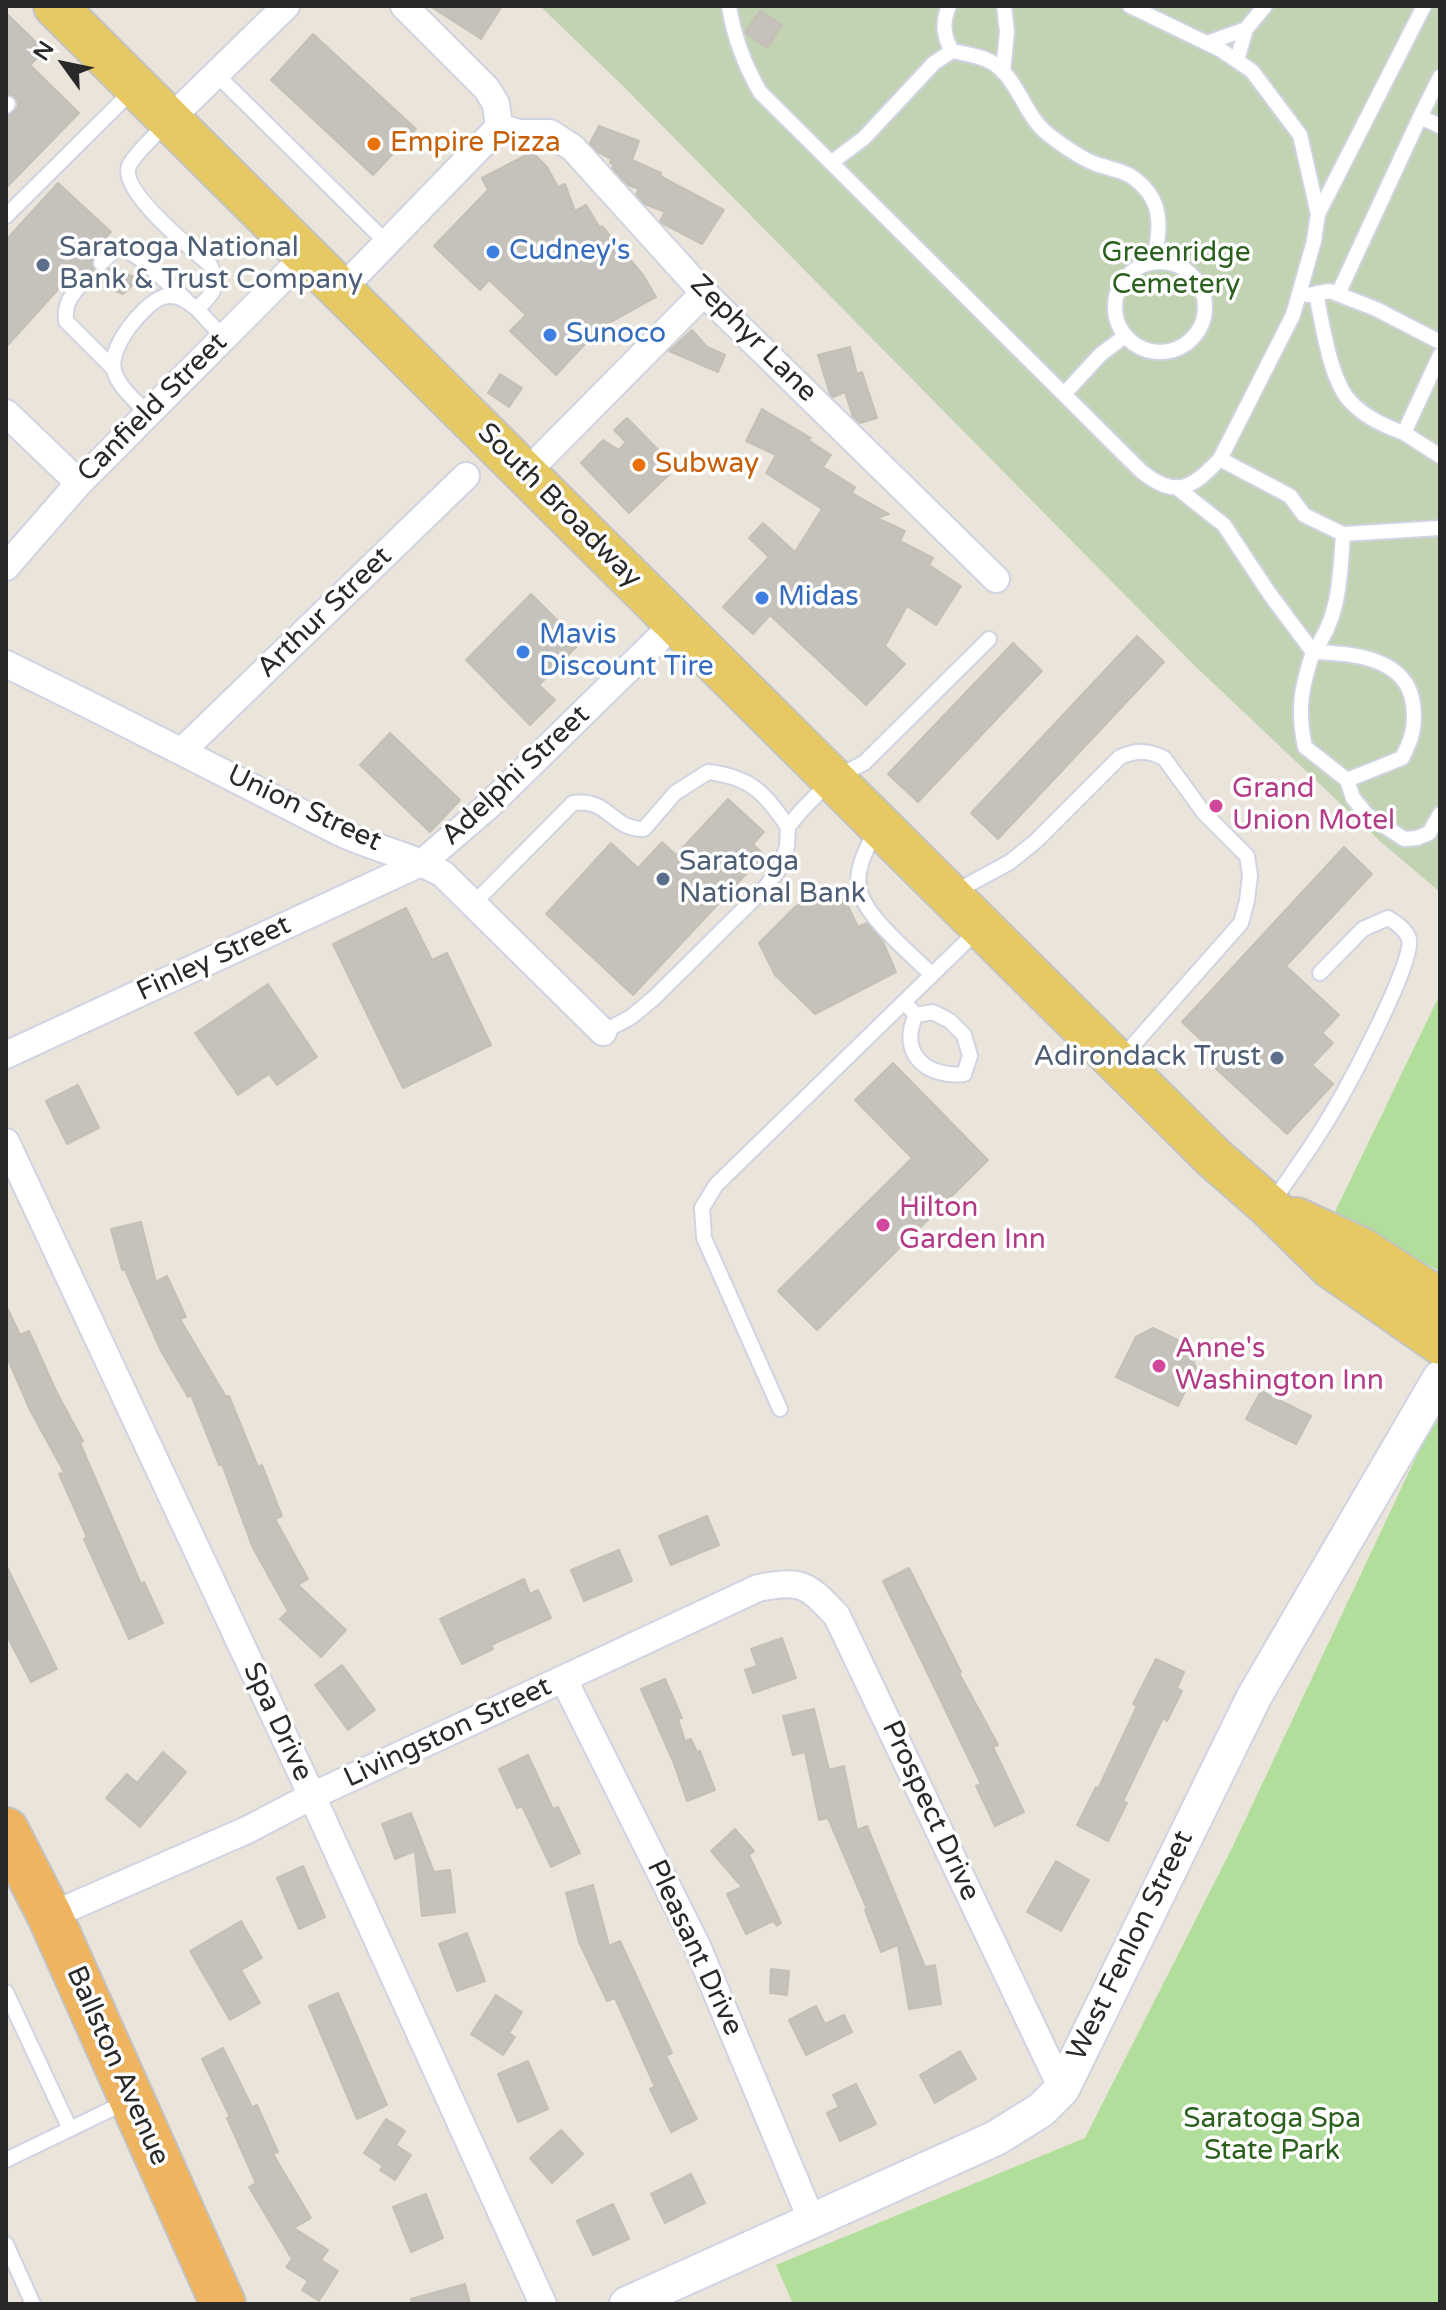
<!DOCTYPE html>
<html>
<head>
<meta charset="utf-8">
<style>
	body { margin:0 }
	#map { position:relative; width:1446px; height:2310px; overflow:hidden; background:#eae4db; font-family:"Varela Round",sans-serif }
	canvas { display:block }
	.frame { position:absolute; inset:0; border:8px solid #292929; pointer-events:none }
	.north { position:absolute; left:24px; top:24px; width:80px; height:80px; -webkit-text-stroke:6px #fff; paint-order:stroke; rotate:303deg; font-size:22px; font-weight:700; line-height:32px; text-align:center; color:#292929 }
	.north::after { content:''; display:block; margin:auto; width:28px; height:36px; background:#292929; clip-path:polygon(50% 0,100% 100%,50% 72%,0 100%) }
</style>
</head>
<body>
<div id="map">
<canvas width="1446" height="2310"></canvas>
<div class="frame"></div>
<div class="north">N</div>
</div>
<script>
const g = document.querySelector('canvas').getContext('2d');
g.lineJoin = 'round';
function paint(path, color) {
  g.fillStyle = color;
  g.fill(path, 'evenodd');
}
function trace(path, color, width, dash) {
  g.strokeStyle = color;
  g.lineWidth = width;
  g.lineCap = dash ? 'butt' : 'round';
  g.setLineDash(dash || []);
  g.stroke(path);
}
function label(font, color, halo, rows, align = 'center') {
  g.font = font + ' "Varela Round",sans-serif';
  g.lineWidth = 7;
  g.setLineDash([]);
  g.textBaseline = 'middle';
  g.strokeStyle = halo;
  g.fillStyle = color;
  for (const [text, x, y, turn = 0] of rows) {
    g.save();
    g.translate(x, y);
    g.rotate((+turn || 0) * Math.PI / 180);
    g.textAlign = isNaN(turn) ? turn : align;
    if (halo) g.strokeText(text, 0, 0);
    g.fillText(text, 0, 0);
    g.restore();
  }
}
const green = new Path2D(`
	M 1440,994 L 1440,1271 L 1333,1216 Z
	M 1440,1406 L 1440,2304 L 793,2304 L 776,2265 L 1085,2138 L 1232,1848 Z`);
const cemetery = new Path2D(`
	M 540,6 L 1440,6 L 1440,892 L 1382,843 L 1195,666 L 621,84 Z`);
const building = new Path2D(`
	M 430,6 L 502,6 L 481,39 Z
	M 760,10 L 782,25 L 767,48 L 745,33 Z
	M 6,13 L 45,51 L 30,65 L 79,113 L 6,188 L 6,116 L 13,113 L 18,106 L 14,96 L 6,94 Z
	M 313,34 L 416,129 L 373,175 L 271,80 Z
	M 599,126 L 639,141 L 632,160 L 661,173 L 660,176 L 724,210 L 702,244 L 662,223 L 660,221 L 665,212 L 645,204 L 636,194 L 639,189 L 628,185 L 612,168 L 614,165 L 610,163 L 611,159 L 598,152 L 590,143 Z
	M 532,152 L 547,167 L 558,187 L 565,184 L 575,211 L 586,205 L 600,228 L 602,226 L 643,275 L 656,297 L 600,328 L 556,375 L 510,331 L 526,315 L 489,280 L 480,290 L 434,246 L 488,190 L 482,178 Z
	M 58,183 L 111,232 L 88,257 L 92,259 L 93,269 L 102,273 L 111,267 L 139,279 L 123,294 L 94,283 L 94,276 L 88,271 L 81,271 L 75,276 L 72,274 L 6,347 L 6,240 Z
	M 692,330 L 707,347 L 725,355 L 718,372 L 669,351 Z
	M 850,347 L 857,374 L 862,372 L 877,418 L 860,423 L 853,417 L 845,392 L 833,397 L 830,394 L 818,355 Z
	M 500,374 L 522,388 L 509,407 L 488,393 Z
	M 762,409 L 811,438 L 808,440 L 831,455 L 823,467 L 855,487 L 852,493 L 889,514 L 877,518 L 905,531 L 900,541 L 933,558 L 929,565 L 961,586 L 936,625 L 907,606 L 885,646 L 905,664 L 866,705 L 770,615 L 753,634 L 723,607 L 769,557 L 749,538 L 763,523 L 795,552 L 822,509 L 766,473 L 776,455 L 746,441 Z
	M 627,418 L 676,468 L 629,513 L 581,463 L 603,440 L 619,450 L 626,442 L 614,430 Z
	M 531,594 L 580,643 L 539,685 L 555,700 L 530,725 L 466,660 Z
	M 1137,636 L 1164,662 L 998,839 L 971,813 Z
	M 1013,643 L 1042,671 L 918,802 L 888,774 Z
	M 390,733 L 460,800 L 430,832 L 360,765 Z
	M 728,799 L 764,832 L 753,844 L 764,855 L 633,995 L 546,914 L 611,843 L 638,868 L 662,842 L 676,855 Z
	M 1344,847 L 1372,874 L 1286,966 L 1339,1015 L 1322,1033 L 1333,1043 L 1312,1065 L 1333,1084 L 1287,1134 L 1212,1065 L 1219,1057 L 1182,1022 Z
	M 830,888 L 847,904 L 858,927 L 867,923 L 883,942 L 896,972 L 815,1014 L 775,975 L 759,943 L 795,907 Z
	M 406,908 L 432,960 L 447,953 L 491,1045 L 403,1088 L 333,944 Z
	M 268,984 L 317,1057 L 277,1085 L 269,1074 L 238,1095 L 195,1033 Z
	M 893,1063 L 988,1160 L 817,1330 L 778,1291 L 912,1158 L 855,1100 Z
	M 78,1085 L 99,1128 L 67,1144 L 46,1101 Z
	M 141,1222 L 156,1282 L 167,1276 L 186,1317 L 180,1319 L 226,1397 L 229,1396 L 258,1467 L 262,1465 L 282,1516 L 275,1519 L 308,1579 L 298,1585 L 346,1630 L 321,1657 L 280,1619 L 288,1611 L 252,1546 L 222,1464 L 219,1465 L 191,1395 L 188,1397 L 161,1351 L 125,1270 L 122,1270 L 111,1229 Z
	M 6,1305 L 20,1335 L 29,1331 L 57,1393 L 83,1441 L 80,1443 L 141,1584 L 144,1582 L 163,1623 L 129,1639 L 84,1539 L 87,1537 L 59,1474 L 64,1472 L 30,1410 L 6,1355 Z
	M 1153,1328 L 1186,1344 L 1196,1368 L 1178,1406 L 1116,1377 L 1136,1337 Z
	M 1261,1391 L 1311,1416 L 1296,1444 L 1246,1419 Z
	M 707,1516 L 719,1545 L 671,1565 L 659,1536 Z
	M 619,1550 L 632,1581 L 584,1601 L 571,1570 Z
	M 6,1565 L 57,1669 L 31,1682 L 6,1634 Z
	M 909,1568 L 961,1672 L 959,1673 L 998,1745 L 993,1747 L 1024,1812 L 995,1826 L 976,1786 L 981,1784 L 883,1581 Z
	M 524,1579 L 530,1594 L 538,1590 L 551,1618 L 491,1645 L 493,1649 L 462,1664 L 440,1619 Z
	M 782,1638 L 796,1678 L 753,1693 L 745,1670 L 757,1666 L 751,1649 Z
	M 1156,1659 L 1184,1672 L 1177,1688 L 1182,1691 L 1167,1721 L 1163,1718 L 1123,1801 L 1127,1803 L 1108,1841 L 1077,1825 L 1096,1787 L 1098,1789 L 1137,1706 L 1133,1704 Z
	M 342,1665 L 375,1710 L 348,1730 L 315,1685 Z
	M 665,1679 L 682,1718 L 678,1719 L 685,1741 L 691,1739 L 697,1752 L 700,1751 L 715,1790 L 687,1801 L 673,1761 L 641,1689 Z
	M 814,1709 L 829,1770 L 844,1766 L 857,1830 L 867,1826 L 925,1967 L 935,1965 L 941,2004 L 909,2009 L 898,1945 L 881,1952 L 865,1910 L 867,1909 L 828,1818 L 819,1820 L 805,1752 L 793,1755 L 783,1716 Z
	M 163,1752 L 186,1772 L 140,1827 L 106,1798 L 127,1774 L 137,1783 Z
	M 528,1755 L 553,1809 L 558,1807 L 580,1853 L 551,1867 L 522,1806 L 517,1808 L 499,1769 Z
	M 411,1813 L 434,1872 L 450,1870 L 455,1912 L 422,1916 L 415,1851 L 395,1859 L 382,1824 Z
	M 735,1829 L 754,1851 L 749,1855 L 781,1923 L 777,1926 L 773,1921 L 746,1934 L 727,1894 L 742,1887 L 711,1851 Z
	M 1056,1861 L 1089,1880 L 1061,1931 L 1027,1912 Z
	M 303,1866 L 325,1917 L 299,1929 L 277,1878 Z
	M 593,1885 L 609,1946 L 620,1941 L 672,2053 L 666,2056 L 697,2119 L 671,2132 L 650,2089 L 655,2087 L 615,1998 L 607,2001 L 579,1942 L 566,1893 Z
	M 241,1921 L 262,1958 L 241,1970 L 260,2003 L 230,2020 L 190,1951 Z
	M 467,1933 L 485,1981 L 457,1991 L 439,1944 Z
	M 771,1969 L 789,1971 L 787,1995 L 770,1993 Z
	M 338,1993 L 387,2105 L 357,2119 L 309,2006 Z
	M 496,1995 L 522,2012 L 509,2033 L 515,2037 L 503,2055 L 471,2034 Z
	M 816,2006 L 825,2024 L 844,2015 L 852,2032 L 806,2055 L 789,2020 Z
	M 223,2048 L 252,2107 L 257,2105 L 278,2152 L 273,2154 L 311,2218 L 294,2228 L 328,2250 L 321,2260 L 338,2271 L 319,2301 L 302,2290 L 308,2281 L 286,2267 L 292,2259 L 249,2187 L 256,2183 L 227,2118 L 230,2117 L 202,2059 Z
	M 960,2051 L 976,2079 L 935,2103 L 920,2075 Z
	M 528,2061 L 548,2109 L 518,2122 L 498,2074 Z
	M 856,2084 L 876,2124 L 840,2141 L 827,2113 L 839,2107 L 833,2095 Z
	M 386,2119 L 405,2131 L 396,2145 L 411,2155 L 395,2180 L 380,2170 L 383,2166 L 364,2153 Z
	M 561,2130 L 583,2154 L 552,2183 L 530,2158 Z
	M 691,2174 L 705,2203 L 665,2223 L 651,2194 Z
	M 426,2194 L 443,2238 L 411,2252 L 393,2207 Z
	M 613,2204 L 629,2239 L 593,2255 L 577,2221 Z
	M 465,2284 L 470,2304 L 412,2304 L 411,2299 Z`);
const service = new Path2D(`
	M 729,6 C 734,38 744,64 760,92 L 1141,471 C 1176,499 1191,489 1220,459 L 1293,315 L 1314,241 L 1318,214 L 1300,135 L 1252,71 L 1221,50 L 1130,6
	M 949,6 C 942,23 943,35 952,51 C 966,54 982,56 993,63 C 1019,80 1024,116 1049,135 C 1062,145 1080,158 1096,164 C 1120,172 1130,170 1148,192 C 1164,212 1158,239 1154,262
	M 1246,29 L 1265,6
	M 1207,43 L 1246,29 L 1237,60
	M 1003,72 L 1007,32 L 1004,6
	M 217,75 L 387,243
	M 6,106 L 8,104
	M 1420,117 L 1440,77
	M 166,123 C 157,134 134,154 129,166 C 119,191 192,249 210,265 C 221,287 213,293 197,309 L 223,337
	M 832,162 L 864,138 L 934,63 L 952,51
	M 1318,214 L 1424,6
	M 6,216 L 133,90
	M1115 307a45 45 0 1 1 90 0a45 45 0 1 1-90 0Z
	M 101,263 L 114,251 L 124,248 L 146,263 L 185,299
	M 85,280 C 73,293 64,302 66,321 L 114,369
	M 1316,293 C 1322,322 1330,380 1350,401 C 1364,417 1384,426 1404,433 L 1440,355
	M 1338,294 L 1420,117 L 1440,126
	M 1308,295 L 1330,291 L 1376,309 L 1440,342
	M 1065,393 L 1101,354 L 1125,336
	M 148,414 C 136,401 118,387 114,370 C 108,348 143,304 163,297 C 177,293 187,301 197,309
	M 1404,433 L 1440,456
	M 1220,459 L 1290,496 L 1304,515 L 1343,534 L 1440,528
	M 1176,487 L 1224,525 L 1269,593 L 1313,652 C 1301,688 1297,710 1305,747 L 1347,780 L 1353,798 L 1366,814 L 1404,839 L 1417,838 L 1429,833 L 1440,814
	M 1313,652 C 1351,653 1407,657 1413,704 C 1416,725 1412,739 1402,758 L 1347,780
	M 1313,652 C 1340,618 1340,576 1343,534
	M 877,827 C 869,845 855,867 859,888 C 864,916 911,954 932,975
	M 953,893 L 1010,862 L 1036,841 L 1120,757 C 1137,750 1147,750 1164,758 L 1204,813 L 1247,856 L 1250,875 L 1247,901 L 1241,923 L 1120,1060
	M 473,904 L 573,803 C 610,798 610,829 644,829 L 675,793 L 708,772 C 751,777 765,793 788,827
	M 904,1002 L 916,1015 L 933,1012 L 950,1021 L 964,1035 L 970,1056 L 964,1074 C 926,1078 898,1053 916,1015
	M 603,1032 L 631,1017 L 654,998 L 764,889 L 780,868 L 787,846 L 788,827 L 800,812 L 831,780 L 864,763 L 989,639
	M 1272,1203 C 1292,1173 1315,1143 1333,1111 C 1348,1086 1415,961 1409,939 C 1406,929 1396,923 1388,918 L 1363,929 L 1320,973
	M 780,1409 L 704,1238 L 702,1208 L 716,1185 L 980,928
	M 6,1992 L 70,2129
	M 6,2160 L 128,2101
	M 6,2244 L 33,2304`);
const minor = new Path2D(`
	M 404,6 L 487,89 L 496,104 L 499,127
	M 169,120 L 286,6
	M 499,127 L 518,133 L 550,133 L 573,148 L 704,293 L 996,579
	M 341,290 L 499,127
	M 6,413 L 79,483
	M 526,473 L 704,293
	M 6,567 L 79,483 L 306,255
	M 6,664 C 117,718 226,774 335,830 C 370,848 409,854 443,874 L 603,1032
	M 183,750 L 466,476
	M 6,1055 L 423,862 L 487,807 L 676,622
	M 6,1142 L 312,1796 L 543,2304
	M 564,1680 L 697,1946 L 812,2221
	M 50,1916 L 247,1830 L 312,1796 L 758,1588 C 802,1580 806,1583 837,1616 L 1062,2089`);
const tertiary = new Path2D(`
	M 627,2304 L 996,2138 L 1041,2110 L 1062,2089 L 1254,1697 L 1440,1378`);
const primary = new Path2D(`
	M 55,6 L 1214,1158 L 1269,1206 L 1331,1267 L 1440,1343
	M 1296,1219 L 1361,1249 L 1440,1300`);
const trunk = new Path2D(`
	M 6,1830 L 50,1916 L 223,2304`);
const markers = [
	[374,144,8,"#e8710a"],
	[493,252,8,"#3f7fe0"],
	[43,265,8,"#5c6f8a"],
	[550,335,8,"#3f7fe0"],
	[639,465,8,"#e8710a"],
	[762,598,8,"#3f7fe0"],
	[523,652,8,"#3f7fe0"],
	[1216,806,8,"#d1479c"],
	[663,879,8,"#5c6f8a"],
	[1277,1058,8,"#5c6f8a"],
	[883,1225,8,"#d1479c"],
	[1159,1366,8,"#d1479c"]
];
const foodNames = [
	["Empire Pizza",390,144],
	["Subway",655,465]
];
const serviceNames = [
	["Saratoga National",59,249],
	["Bank & Trust Company",59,281],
	["Saratoga",679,863],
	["National Bank",679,895],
	["Adirondack Trust",1261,1058,"right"]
];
const shopNames = [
	["Cudney's",509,252],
	["Sunoco",566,335],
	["Midas",778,598],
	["Mavis",539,636],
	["Discount Tire",539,668]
];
const parkNames = [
	["Greenridge",1176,254],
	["Cemetery",1176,286],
	["Saratoga Spa",1272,2120],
	["State Park",1272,2152]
];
const streetNames = [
	["Zephyr Lane",753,339,45],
	["Canfield Street",153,408,-45],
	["South Broadway",559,506,45],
	["Arthur Street",325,613,-44],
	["Adelphi Street",516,776,-43],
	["Union Street",304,809,25],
	["Finley Street",214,959,-25],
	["Spa Drive",277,1722,65],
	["Livingston Street",448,1733,-25],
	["Prospect Drive",930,1811,65],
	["West Fenlon Street",1131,1946,-64],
	["Pleasant Drive",694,1948,65],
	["Ballston Avenue",117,2066,66]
];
const hotelNames = [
	["Grand",1232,790],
	["Union Motel",1232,822],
	["Hilton",899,1209],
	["Garden Inn",899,1241],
	["Anne's",1175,1350],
	["Washington Inn",1175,1382]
];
paint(green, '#b1de9a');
paint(cemetery, '#c2d3b3');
paint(building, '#c5c1bb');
trace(building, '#c5c0b5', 2);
trace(service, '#d0d3e1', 18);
trace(minor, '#d0d3e1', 30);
trace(tertiary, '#d0d3e1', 38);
trace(primary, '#c3c3c3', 46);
trace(trunk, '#c3c3c3', 48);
trace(service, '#fff', 14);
trace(minor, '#fff', 26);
trace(tertiary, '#fff', 34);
trace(primary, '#e7c963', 42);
trace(trunk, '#eeb460', 44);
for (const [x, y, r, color] of markers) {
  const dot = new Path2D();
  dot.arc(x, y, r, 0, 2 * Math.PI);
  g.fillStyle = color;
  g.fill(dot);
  trace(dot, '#fff', 3);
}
label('28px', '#c56008', '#fff', foodNames, 'left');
label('28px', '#4e5e75', '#fff', serviceNames, 'left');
label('28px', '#366cbe', '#fff', shopNames, 'left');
label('28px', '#2b601e', '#fff', parkNames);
label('28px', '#292929', '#fff', streetNames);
label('28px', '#b23c85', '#fff', hotelNames, 'left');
</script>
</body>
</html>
